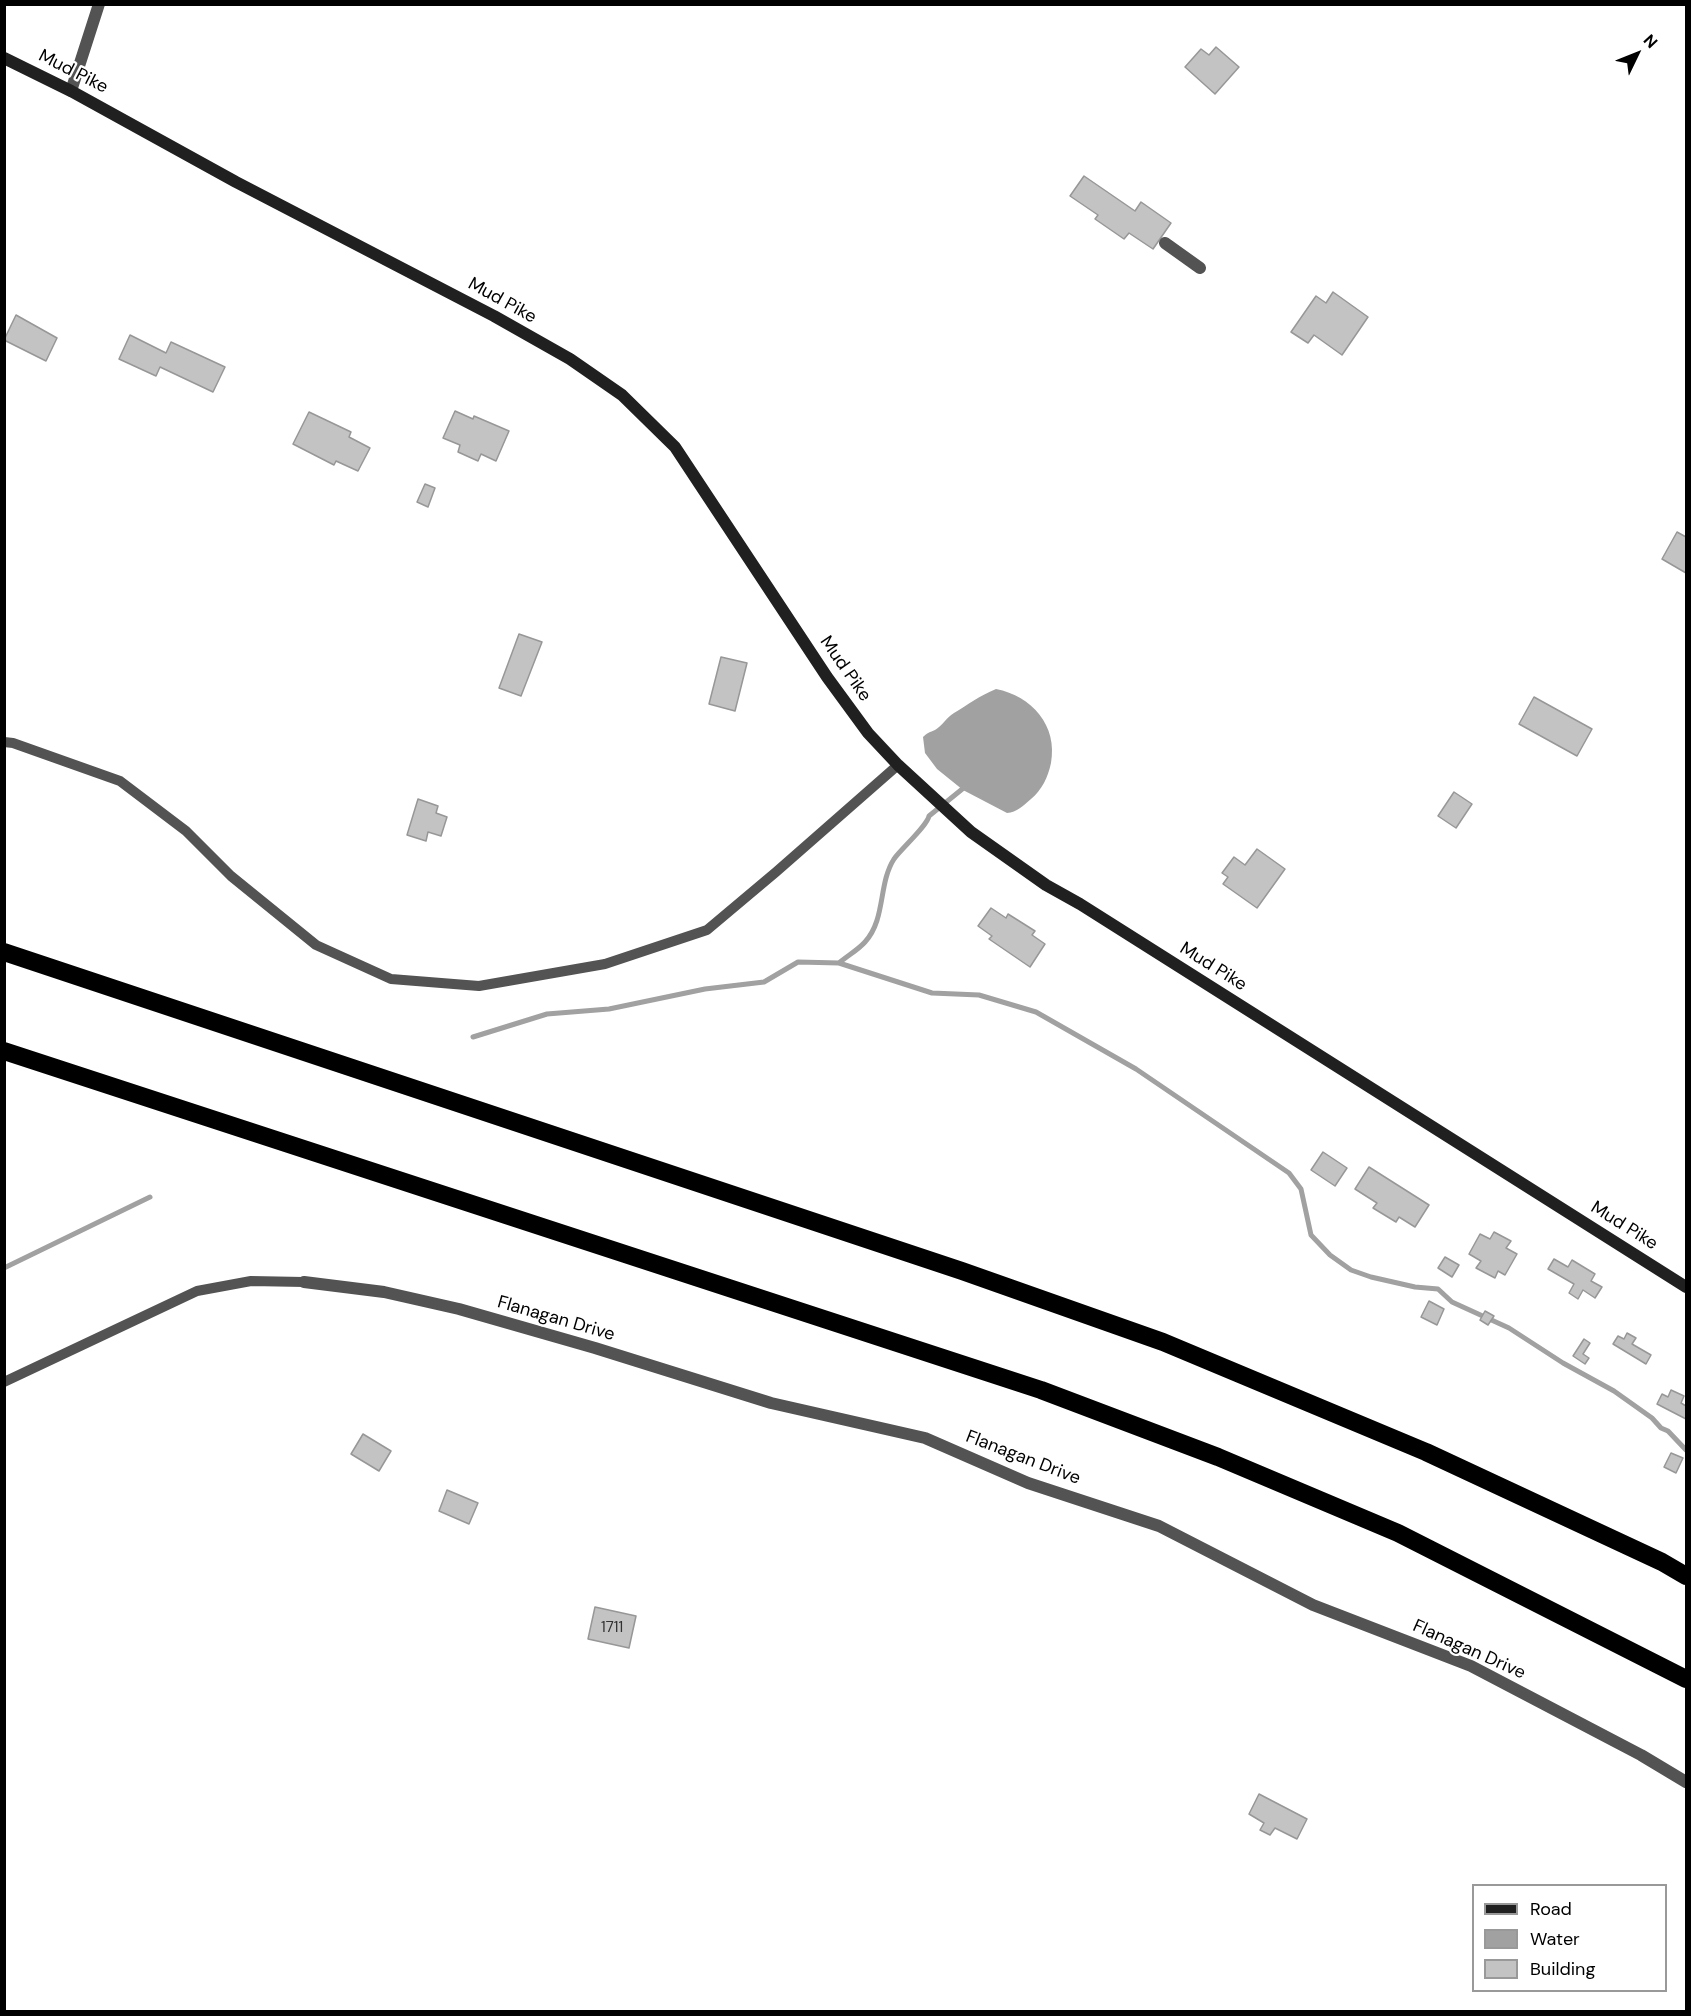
<!DOCTYPE html>
<html>
<head>
<meta charset="utf-8">
<style>
	body { margin:0 }
	#map { position:relative; width:1691px; height:2016px; overflow:hidden; background:#fff; font-family:"DM Sans",sans-serif }
	canvas { display:block }
	.frame { position:absolute; inset:0; border:6px solid #000; pointer-events:none }
	.legend { position:absolute; left:1472px; top:1884px; width:195px; height:108px; box-sizing:border-box; background:#fff; border:2px solid #999; margin:0; padding:8px 10px; list-style:none; font-size:18px; color:#000 }
	.legend li { display:flex; align-items:center; gap:12px; height:30px }
	.legend b { width:30px; border:2px solid #999 }
	.north { position:absolute; left:1607px; top:24px; width:60px; height:60px; -webkit-text-stroke:4px #fff; paint-order:stroke; rotate:47deg; font-size:16px; font-weight:700; line-height:24px; text-align:center; color:#000 }
	.north::after { content:''; display:block; margin:auto; width:21px; height:27px; background:#000; clip-path:polygon(50% 0,100% 100%,50% 72%,0 100%) }
</style>
</head>
<body>
<div id="map">
<canvas width="1691" height="2016"></canvas>
<div class="frame"></div>
<ul class="legend">
<li><b style="height:8px;background:#202020"></b>Road</li>
<li><b style="height:16px;background:#a1a1a1"></b>Water</li>
<li><b style="height:16px;background:#c3c3c3"></b>Building</li>
</ul>
<div class="north">N</div>
</div>
<script>
const g = document.querySelector('canvas').getContext('2d');
g.lineJoin = 'round';
function paint(path, color) {
  g.fillStyle = color;
  g.fill(path, 'evenodd');
}
function trace(path, color, width, dash) {
  g.strokeStyle = color;
  g.lineWidth = width;
  g.lineCap = dash ? 'butt' : 'round';
  g.setLineDash(dash || []);
  g.stroke(path);
}
function label(font, color, halo, rows, align = 'center') {
  g.font = font + ' "DM Sans",sans-serif';
  g.lineWidth = 4.5;
  g.setLineDash([]);
  g.textBaseline = 'middle';
  g.strokeStyle = halo;
  g.fillStyle = color;
  for (const [text, x, y, turn = 0] of rows) {
    g.save();
    g.translate(x, y);
    g.rotate((+turn || 0) * Math.PI / 180);
    g.textAlign = isNaN(turn) ? turn : align;
    if (halo) g.strokeText(text, 0, 0);
    g.fillText(text, 0, 0);
    g.restore();
  }
}
const water = new Path2D(`
	M 996,689 C 1032,696 1058,726 1051,763 C 1048,777 1042,790 1031,799 C 1023,806 1017,812 1007,813 L 963,790 L 937,769 L 925,753 L 923,737 C 927,733 930,732 935,730 C 942,726 947,717 954,713 C 969,704 979,696 996,689 Z`);
const stream = new Path2D(`
	M 839,963 C 847,956 858,950 865,942 C 886,919 878,884 894,859 C 902,848 927,826 929,816 L 966,786
	M 473,1037 L 547,1014 L 609,1009 L 705,989 L 764,982 L 798,962 L 839,963 L 932,993 L 979,995 L 1036,1012 L 1136,1069 L 1289,1173 L 1301,1189 L 1311,1235 L 1330,1255 L 1351,1270 L 1371,1277 L 1415,1287 L 1438,1289 L 1452,1302 L 1509,1328 L 1563,1363 L 1614,1391 L 1652,1418 L 1661,1428 L 1668,1431 L 1686,1450
	M 4,1268 L 150,1197`);
const building = new Path2D(`
	M 1216,47 L 1239,67 L 1215,94 L 1185,67 L 1201,49 L 1209,55 Z
	M 1084,176 L 1135,211 L 1141,202 L 1171,223 L 1153,249 L 1129,233 L 1124,239 L 1095,219 L 1098,215 L 1070,196 Z
	M 1333,292 L 1368,317 L 1342,355 L 1314,335 L 1308,343 L 1291,332 L 1316,296 L 1326,303 Z
	M 16,315 L 57,338 L 46,361 L 4,340 Z
	M 130,335 L 166,353 L 171,342 L 225,367 L 213,392 L 160,367 L 156,376 L 119,359 Z
	M 455,411 L 473,419 L 474,416 L 509,431 L 496,461 L 481,454 L 478,461 L 458,452 L 460,445 L 443,438 Z
	M 309,412 L 351,432 L 349,437 L 370,448 L 358,471 L 336,461 L 334,465 L 293,444 Z
	M 425,484 L 435,488 L 428,507 L 417,502 Z
	M 1677,532 L 1686,537 L 1686,573 L 1662,559 Z
	M 519,634 L 542,642 L 521,696 L 499,688 Z
	M 721,657 L 747,663 L 735,711 L 709,704 Z
	M 1534,697 L 1592,729 L 1577,756 L 1519,724 Z
	M 1454,792 L 1472,804 L 1456,828 L 1438,816 Z
	M 418,799 L 438,806 L 436,813 L 447,817 L 441,836 L 428,832 L 426,841 L 407,835 Z
	M 1257,849 L 1285,869 L 1257,908 L 1223,884 L 1228,877 L 1222,873 L 1234,857 L 1245,865 Z
	M 991,908 L 1006,918 L 1008,914 L 1035,931 L 1032,935 L 1045,944 L 1030,967 L 989,939 L 992,936 L 978,926 Z
	M 1323,1152 L 1347,1168 L 1335,1186 L 1311,1170 Z
	M 1369,1167 L 1429,1205 L 1415,1227 L 1399,1217 L 1396,1222 L 1373,1208 L 1377,1203 L 1355,1189 Z
	M 1494,1232 L 1511,1241 L 1506,1248 L 1517,1254 L 1505,1275 L 1498,1271 L 1495,1278 L 1476,1268 L 1481,1261 L 1469,1254 L 1480,1234 L 1490,1239 Z
	M 1445,1257 L 1459,1265 L 1452,1277 L 1438,1268 Z
	M 1554,1259 L 1568,1267 L 1572,1260 L 1595,1274 L 1591,1281 L 1602,1287 L 1595,1298 L 1583,1290 L 1578,1299 L 1569,1293 L 1574,1284 L 1548,1269 Z
	M 1429,1301 L 1444,1309 L 1437,1325 L 1421,1317 Z
	M 1485,1311 L 1494,1316 L 1488,1325 L 1480,1320 Z
	M 1627,1333 L 1636,1338 L 1632,1344 L 1651,1355 L 1646,1364 L 1613,1344 L 1618,1336 L 1624,1339 Z
	M 1584,1339 L 1590,1343 L 1583,1354 L 1589,1358 L 1585,1364 L 1573,1356 Z
	M 1671,1390 L 1684,1396 L 1681,1403 L 1686,1406 L 1686,1419 L 1657,1404 L 1662,1394 L 1668,1397 Z
	M 363,1434 L 391,1451 L 379,1471 L 351,1454 Z
	M 1671,1453 L 1683,1458 L 1676,1473 L 1664,1467 Z
	M 447,1490 L 478,1503 L 469,1524 L 439,1511 Z
	M 595,1607 L 636,1616 L 629,1648 L 588,1639 Z
	M 1259,1794 L 1307,1819 L 1297,1839 L 1275,1828 L 1270,1835 L 1260,1830 L 1264,1823 L 1249,1814 Z`);
const lane = new Path2D(`
	M 4,742 L 13,743 L 120,781 L 186,831 L 231,876 L 316,945 L 391,979 L 479,986 L 605,964 L 707,930 L 776,872 L 898,765
	M 4,1382 L 197,1291 L 251,1281 L 304,1282`);
const street = new Path2D(`
	M 71,91 L 99,4
	M 1165,243 L 1200,268
	M 304,1282 L 384,1292 L 459,1309 L 595,1348 L 771,1403 L 925,1438 L 1028,1483 L 1159,1526 L 1313,1605 L 1471,1666 L 1641,1755 L 1686,1782`);
const secondary = new Path2D(`
	M 4,58 L 71,91 L 236,182 L 494,316 L 570,359 L 622,395 L 675,447 L 827,677 L 868,733 L 898,765 L 971,832 L 1046,885 L 1080,904 L 1686,1287`);
const highway = new Path2D(`
	M 4,952 L 962,1271 L 1163,1342 L 1426,1452 L 1662,1562 L 1686,1576
	M 4,1051 L 1041,1390 L 1218,1457 L 1398,1533 L 1686,1679`);
const numberNames = [
	["1711",612,1628]
];
const streetNames = [
	["Mud Pike",73,72,27],
	["Mud Pike",502,301,29],
	["Mud Pike",845,669,55],
	["Mud Pike",1213,967,32],
	["Mud Pike",1624,1226,32],
	["Flanagan Drive",556,1319,16],
	["Flanagan Drive",1023,1458,21],
	["Flanagan Drive",1469,1650,24]
];
paint(water, '#a1a1a1');
trace(stream, '#a1a1a1', 5);
paint(building, '#c3c3c3');
trace(building, '#979797', 1.5);
trace(lane, '#535353', 10);
trace(street, '#535353', 12);
trace(secondary, '#202020', 12);
trace(highway, '#000', 18);
label('15px', '#313131', null, numberNames);
label('18px', '#000', '#fff', streetNames);
</script>
</body>
</html>
